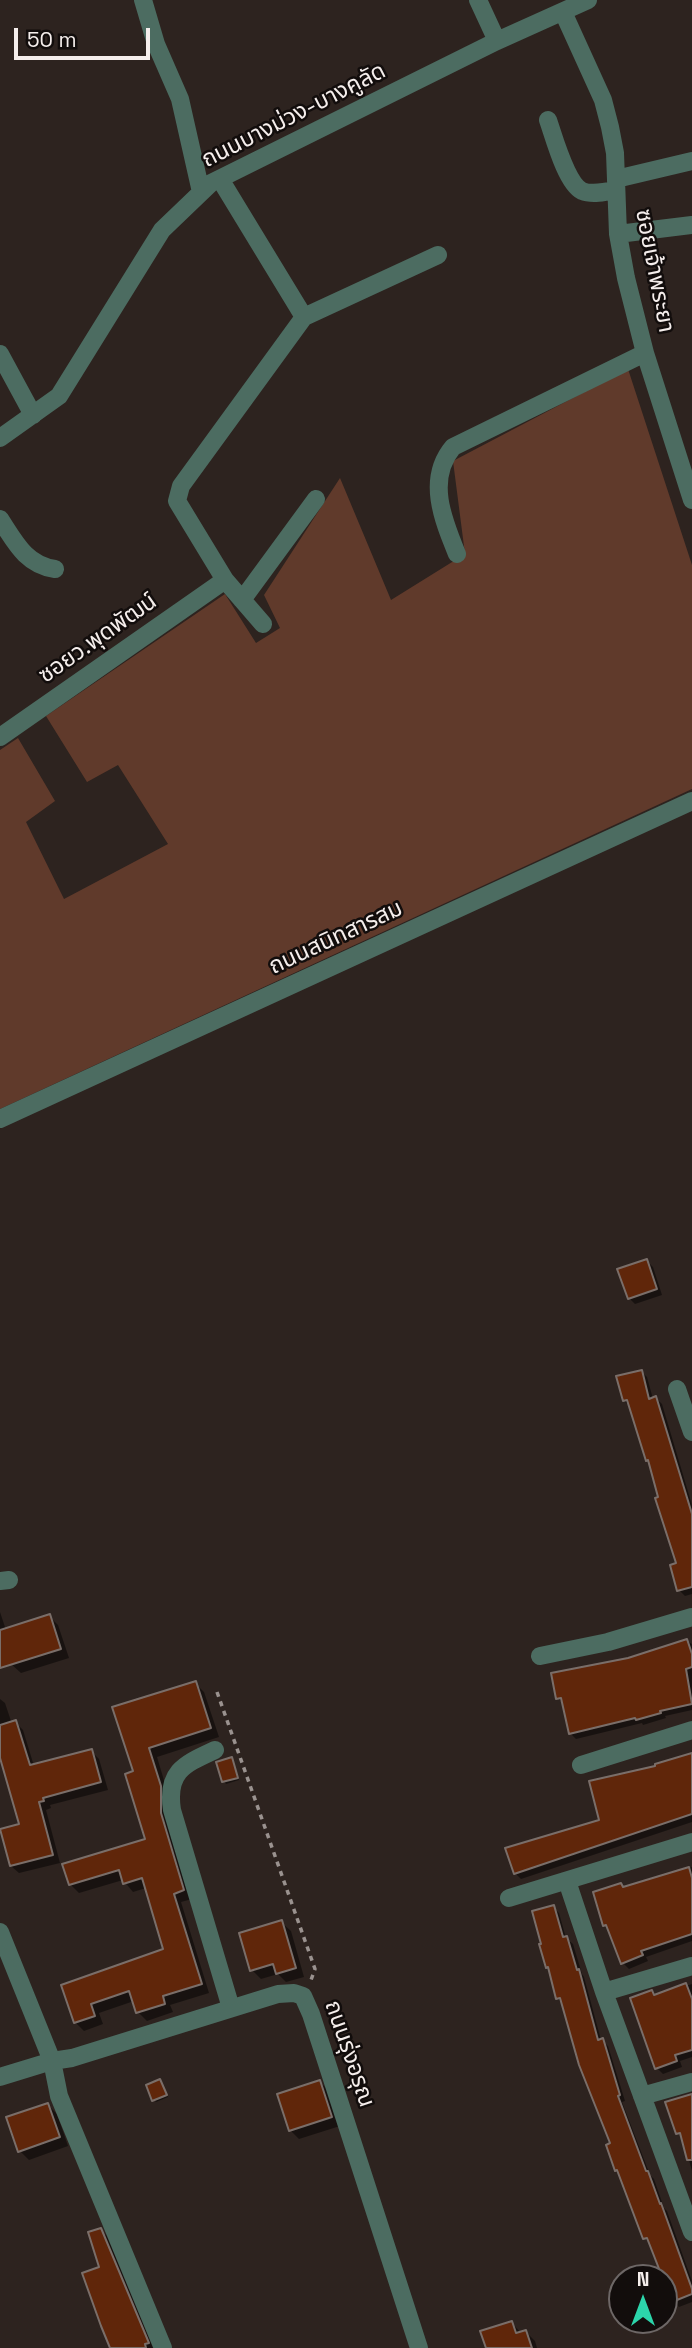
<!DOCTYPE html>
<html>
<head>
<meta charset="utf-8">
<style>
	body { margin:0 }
	#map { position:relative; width:692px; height:2348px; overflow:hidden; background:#2d231f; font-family:"Space Grotesk",sans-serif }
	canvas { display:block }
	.north { position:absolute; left:608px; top:2264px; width:70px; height:70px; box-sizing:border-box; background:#120d0c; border:2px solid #6d6766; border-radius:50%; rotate:0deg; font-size:19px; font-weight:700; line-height:28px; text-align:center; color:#f5eeec }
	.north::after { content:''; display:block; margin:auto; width:24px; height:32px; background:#2cd5ab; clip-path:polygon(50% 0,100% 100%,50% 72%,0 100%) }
	.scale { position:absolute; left:14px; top:28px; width:136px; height:32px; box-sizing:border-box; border:4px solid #f5eeec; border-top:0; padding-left:9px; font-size:21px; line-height:24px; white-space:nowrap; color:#f5eeec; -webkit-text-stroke:5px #120d0c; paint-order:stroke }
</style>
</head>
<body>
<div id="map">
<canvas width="692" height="2348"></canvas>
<div class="north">N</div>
<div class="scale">50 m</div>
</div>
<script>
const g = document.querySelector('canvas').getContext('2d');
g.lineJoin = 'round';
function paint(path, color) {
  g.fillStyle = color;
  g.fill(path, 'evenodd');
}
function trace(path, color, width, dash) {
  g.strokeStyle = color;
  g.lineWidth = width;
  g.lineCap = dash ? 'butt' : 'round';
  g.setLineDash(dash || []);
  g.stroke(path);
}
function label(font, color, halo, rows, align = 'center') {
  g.font = font + ' "Space Grotesk","Noto Sans Thai",sans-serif';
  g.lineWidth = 5;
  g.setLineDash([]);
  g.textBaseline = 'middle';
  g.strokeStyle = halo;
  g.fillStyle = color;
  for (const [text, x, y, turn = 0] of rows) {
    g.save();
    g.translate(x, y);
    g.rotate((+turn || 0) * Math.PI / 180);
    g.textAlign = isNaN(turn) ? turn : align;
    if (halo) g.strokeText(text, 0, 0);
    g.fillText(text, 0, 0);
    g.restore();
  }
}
const green = new Path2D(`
	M 628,369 L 692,565 L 692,789 L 0,1109 L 0,750 L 18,738 L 55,801 L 26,822 L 64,899 L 168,844 L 118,765 L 87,782 L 46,716 L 225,594 L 256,643 L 280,628 L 264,595 L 340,478 L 391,600 L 465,554 L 453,461 Z`);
const shadow = new Path2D(`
	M 647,1261 L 653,1267 L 662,1295 L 635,1304 L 629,1298 Z
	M 641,1371 L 647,1377 L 653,1399 L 656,1398 L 662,1404 L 692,1505 L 692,1594 L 685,1596 L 679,1590 L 679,1564 L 651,1463 L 648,1460 L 631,1407 L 624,1401 Z
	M 0,1612 L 6,1630 L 49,1616 L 58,1625 L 69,1658 L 21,1673 L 11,1664 L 0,1628 Z
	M 687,1641 L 692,1644 L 692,1710 L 665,1716 L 666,1718 L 643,1725 L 642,1723 L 576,1739 L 570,1733 L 564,1704 L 558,1698 L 628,1660 Z
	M 195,1683 L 204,1692 L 219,1737 L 157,1757 L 169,1797 L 192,1899 L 181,1902 L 209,1993 L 170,2005 L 173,2012 L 147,2021 L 138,2012 L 134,2001 L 99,2013 L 103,2024 L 84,2031 L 75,2022 L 122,1967 L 165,1950 L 146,1888 L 133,1892 L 123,1880 L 79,1893 L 70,1884 L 147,1841 L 135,1772 L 114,1708 Z
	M 0,1699 L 5,1703 L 12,1724 L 15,1722 L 23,1730 L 34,1766 L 91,1751 L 99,1759 L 108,1790 L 50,1805 L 51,1808 L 46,1810 L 60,1863 L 19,1873 L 11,1866 L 21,1825 L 2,1758 L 0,1758 Z
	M 692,1755 L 692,1822 L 521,1879 L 515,1873 L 601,1821 L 658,1767 Z
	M 231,1759 L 239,1780 L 226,1784 L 224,1781 Z
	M 692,1867 L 692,1941 L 646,1957 L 648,1961 L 629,1969 L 623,1963 L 610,1930 L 605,1925 L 624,1889 Z
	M 553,1907 L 559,1913 L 566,1938 L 573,1944 L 582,1974 L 584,1977 L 601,2040 L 608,2046 L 625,2101 L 622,2102 L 650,2175 L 654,2179 L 664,2208 L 667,2211 L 692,2281 L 692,2302 L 679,2307 L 673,2301 L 651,2244 L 645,2238 L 563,2004 L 557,1998 L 550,1970 L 547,1967 Z
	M 281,1922 L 291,1931 L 304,1977 L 286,1982 L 278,1974 L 261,1979 L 252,1970 Z
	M 692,1984 L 692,2057 L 680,2061 L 682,2067 L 663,2074 L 657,2068 L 651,1992 L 656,1996 Z
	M 160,2081 L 168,2097 L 156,2102 L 154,2100 Z
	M 320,2082 L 329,2091 L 340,2126 L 299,2139 L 290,2130 Z
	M 692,2096 L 692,2171 L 683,2138 L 678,2133 Z
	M 48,2105 L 57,2114 L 68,2146 L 29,2160 L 20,2151 Z
	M 101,2230 L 107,2236 L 153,2348 L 112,2348 L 101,2268 Z
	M 512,2323 L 521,2333 L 526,2332 L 535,2341 L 537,2348 L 487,2348 Z`);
const building = new Path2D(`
	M 647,1259 L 657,1289 L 628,1299 L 617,1269 Z
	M 642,1370 L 649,1399 L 656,1396 L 692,1514 L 692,1587 L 677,1591 L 670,1565 L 676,1563 L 655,1498 L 658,1497 L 648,1460 L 646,1461 L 627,1400 L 623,1401 L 616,1376 Z
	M 50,1614 L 61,1649 L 0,1668 L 0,1630 Z
	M 687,1639 L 692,1654 L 692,1667 L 686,1669 L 692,1704 L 660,1711 L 661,1713 L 636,1720 L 635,1718 L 569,1734 L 561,1698 L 556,1699 L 551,1673 L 628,1658 Z
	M 196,1681 L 211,1728 L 149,1748 L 161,1786 L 161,1813 L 184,1890 L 174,1894 L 202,1984 L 163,1996 L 165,2004 L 136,2013 L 129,1991 L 91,2004 L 95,2016 L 74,2023 L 61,1985 L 163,1949 L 142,1878 L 123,1884 L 119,1870 L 69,1885 L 62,1864 L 145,1839 L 125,1774 L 133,1771 L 112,1707 Z
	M 16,1720 L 30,1765 L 92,1749 L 101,1782 L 43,1798 L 44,1801 L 39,1802 L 53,1855 L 10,1866 L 0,1829 L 19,1824 L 0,1758 L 0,1725 Z
	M 692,1753 L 692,1814 L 514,1874 L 505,1848 L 599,1820 L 589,1781 L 655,1766 L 655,1764 Z
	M 232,1757 L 238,1778 L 222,1782 L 216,1762 Z
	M 689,1867 L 692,1878 L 692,1934 L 641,1951 L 643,1955 L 621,1964 L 606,1925 L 603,1926 L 593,1892 L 621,1883 L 623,1887 Z
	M 554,1905 L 563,1937 L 567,1936 L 577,1970 L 579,1969 L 598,2040 L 603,2038 L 620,2095 L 618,2096 L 646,2171 L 648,2171 L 660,2204 L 661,2203 L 692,2289 L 692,2294 L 672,2302 L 647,2238 L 643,2239 L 617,2170 L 615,2171 L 606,2145 L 610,2143 L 579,2065 L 560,1998 L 556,1999 L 548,1967 L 546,1968 L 539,1944 L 541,1944 L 532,1911 Z
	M 282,1920 L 296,1968 L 276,1974 L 273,1964 L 250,1971 L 239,1933 Z
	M 686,1983 L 692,1999 L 692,2050 L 675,2055 L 677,2061 L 655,2069 L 630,1998 L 652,1990 L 654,1995 Z
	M 160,2079 L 167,2095 L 152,2101 L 146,2085 Z
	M 320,2080 L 332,2117 L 289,2131 L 277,2094 Z
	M 692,2094 L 692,2160 L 687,2160 L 680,2133 L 676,2134 L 665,2102 Z
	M 48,2103 L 60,2137 L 18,2152 L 6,2117 Z
	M 101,2228 L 149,2343 L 145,2344 L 146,2348 L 110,2348 L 101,2326 L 82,2273 L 99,2267 L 88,2232 Z
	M 512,2321 L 516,2333 L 526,2330 L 532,2348 L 486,2348 L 480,2331 Z`);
const path = new Path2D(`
	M 217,1692 L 315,1969 L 311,1980`);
const minor = new Path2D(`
	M 143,0 L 156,44 L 180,99 L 201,192
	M 478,0 L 497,41
	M 563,12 L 603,100 L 610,127 L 615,153 L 618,234 L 626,278 L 645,353 L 692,500
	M 548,120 C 554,137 566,183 582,191 C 592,195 606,192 616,190
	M 220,179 L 304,317 L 181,486 L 177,501 L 225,580 L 263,624
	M 616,179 L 692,161
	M 618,234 L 692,225
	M 304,317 L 438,255
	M 0,354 L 33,415
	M 0,438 L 59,396 L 162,230 L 211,183 L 497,41 L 588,0
	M 0,519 C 15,542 26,565 55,569
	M 457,554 C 443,520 426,479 453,447 L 645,353
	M 242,600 L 316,499
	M 0,737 L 225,580
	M 0,1119 L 692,801
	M 677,1389 L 692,1432
	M 0,1581 L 9,1580
	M 540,1656 L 608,1642 L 692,1617
	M 215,1750 C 185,1764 166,1771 172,1810 L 231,2008
	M 581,1765 L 692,1730
	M 567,1881 L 604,1992 L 692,2232
	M 509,1898 L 692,1842
	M 0,1932 L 52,2061 L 59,2096 L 163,2348
	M 604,1992 L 692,1966
	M 0,2077 L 52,2061 L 72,2058 L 278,1994 L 294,1993 L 303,1996 L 311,2014 L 419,2348
	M 642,2096 L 692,2082`);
const streetNames = [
	["ถนนบางม่วง-บางคูลัด",294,116,-27],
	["ซอยเจ้าพระยา",654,271,79],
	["ซอยว.พุดพัฒน์",98,639,-35],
	["ถนนสนิทสารสม",336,938,-25],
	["ถนนรุ่งอรุณ",349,2054,71]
];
paint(green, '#603a2b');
paint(shadow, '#0007');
paint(building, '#60260a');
trace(building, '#7a6e69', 2);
trace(path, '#9a928f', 3.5, [5, 5]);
trace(minor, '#4c6c61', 18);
label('23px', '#f5eeec', '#120d0c', streetNames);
</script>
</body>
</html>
